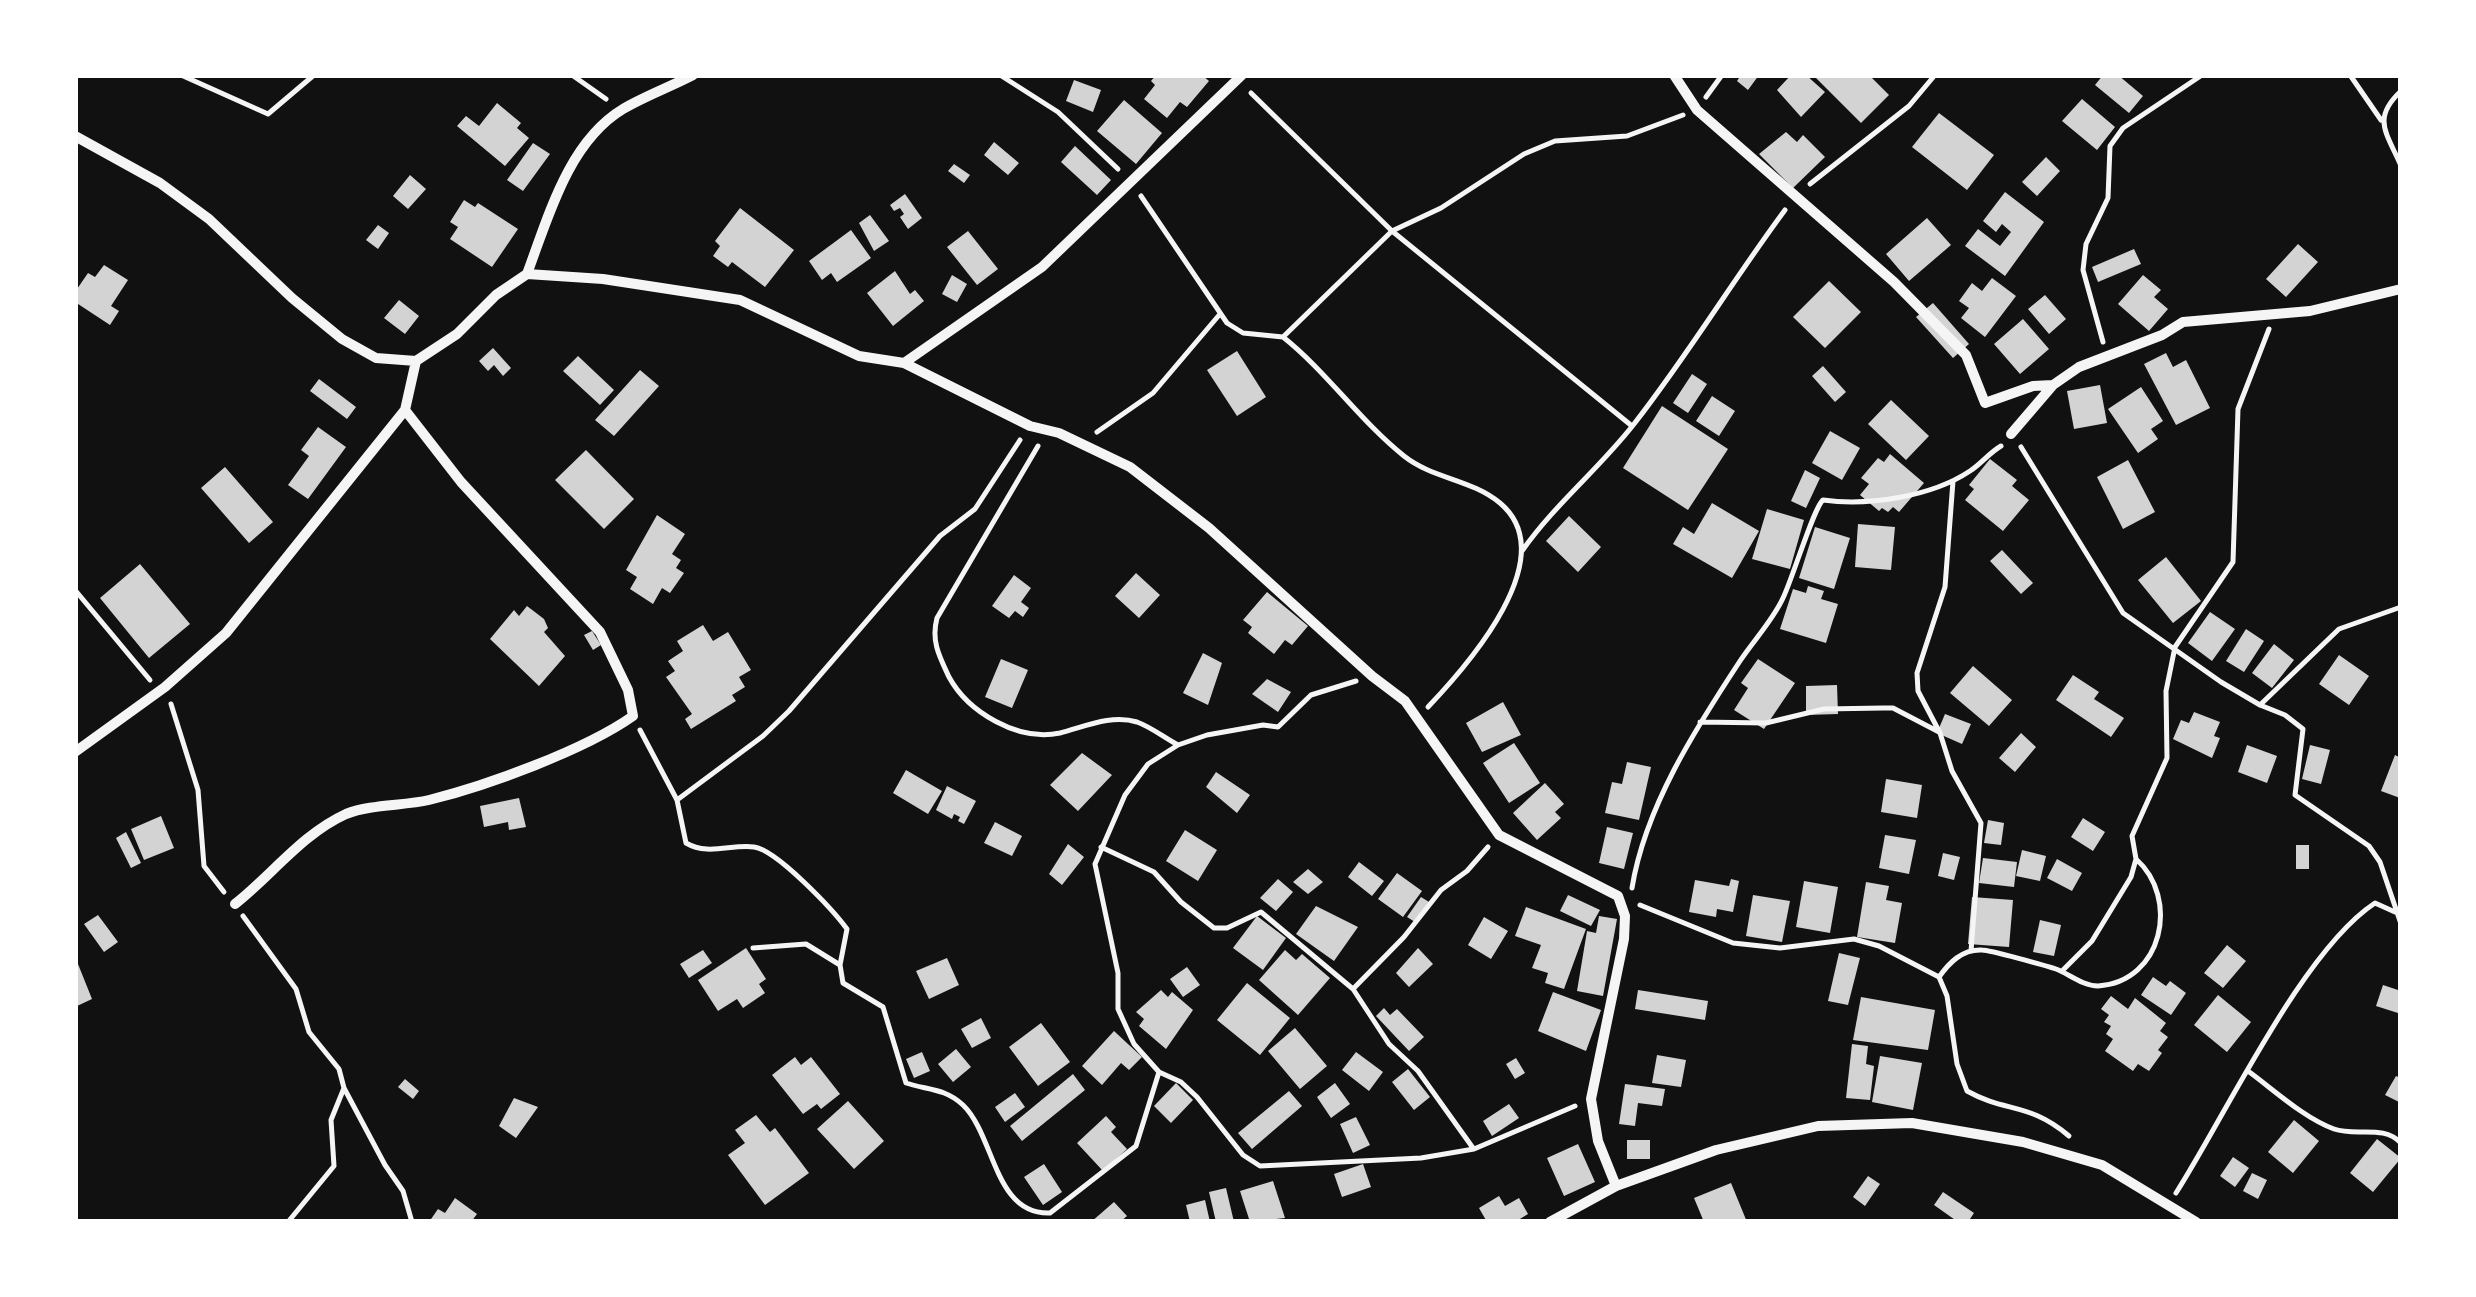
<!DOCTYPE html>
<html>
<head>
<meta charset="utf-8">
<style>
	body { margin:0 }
	#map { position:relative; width:2476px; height:1297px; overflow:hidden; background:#111; font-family:"Work Sans",sans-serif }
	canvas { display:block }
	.frame { position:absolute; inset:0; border:78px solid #fff; pointer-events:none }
</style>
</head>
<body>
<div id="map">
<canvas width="2476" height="1297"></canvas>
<div class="frame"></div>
</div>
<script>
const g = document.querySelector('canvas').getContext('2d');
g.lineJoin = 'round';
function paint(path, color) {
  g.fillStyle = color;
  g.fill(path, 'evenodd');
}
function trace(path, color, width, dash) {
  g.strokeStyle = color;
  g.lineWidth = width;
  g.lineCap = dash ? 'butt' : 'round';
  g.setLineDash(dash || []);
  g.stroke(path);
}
const building = new Path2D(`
	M 1156,75 L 1202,75 L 1209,81 L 1187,107 L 1180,102 L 1167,118 L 1144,99 L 1155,85 L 1151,81 Z
	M 1741,75 L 1759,75 L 1748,90 L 1737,81 Z
	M 1791,75 L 1806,75 L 1825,92 L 1801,117 L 1777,90 Z
	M 1813,75 L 1869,75 L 1889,95 L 1861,123 Z
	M 2103,75 L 2118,75 L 2143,96 L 2129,113 L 2095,85 Z
	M 1074,80 L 1101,90 L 1093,112 L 1066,101 Z
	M 2082,99 L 2115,127 L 2097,150 L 2062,121 Z
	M 1124,100 L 1162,133 L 1136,164 L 1097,131 Z
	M 497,103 L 521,123 L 517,128 L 529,138 L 505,166 L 457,126 L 466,116 L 479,126 Z
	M 1939,113 L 1994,155 L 1967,190 L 1912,147 Z
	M 1786,132 L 1797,142 L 1803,135 L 1825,157 L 1793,188 L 1759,154 Z
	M 994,142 L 1019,163 L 1008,175 L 984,155 Z
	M 533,143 L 550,154 L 523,191 L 507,180 Z
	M 1075,146 L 1111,180 L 1097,195 L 1061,162 Z
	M 2046,157 L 2060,171 L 2037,196 L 2022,182 Z
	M 954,164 L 970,175 L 964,183 L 948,171 Z
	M 410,175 L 426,189 L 408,209 L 393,196 Z
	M 2005,192 L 2044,222 L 2005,276 L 1965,246 L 1978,229 L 2000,246 L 2011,232 L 2002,224 L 1996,232 L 1983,221 Z
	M 905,194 L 922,218 L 908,229 L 900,217 L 904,214 L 900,208 L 894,211 L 890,205 Z
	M 464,200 L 475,207 L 478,203 L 518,229 L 492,267 L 450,239 L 458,227 L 450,222 Z
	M 740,208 L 794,250 L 765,287 L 732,262 L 728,267 L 713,256 L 720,246 L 715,241 Z
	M 870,215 L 889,241 L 874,251 L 859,223 Z
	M 1927,218 L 1951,245 L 1909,281 L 1886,254 Z
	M 378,225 L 389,233 L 378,249 L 366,240 Z
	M 851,230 L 871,258 L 837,282 L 831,273 L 822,280 L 809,261 Z
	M 968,231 L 998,269 L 977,285 L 947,247 Z
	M 2298,244 L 2318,262 L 2286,297 L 2266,279 Z
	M 2134,249 L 2141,264 L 2098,282 L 2092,267 Z
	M 104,265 L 128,280 L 111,306 L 119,311 L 110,325 L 75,302 L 75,292 L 88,273 L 95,277 Z
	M 895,271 L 910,294 L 915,290 L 924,301 L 893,326 L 867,293 Z
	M 952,275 L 967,284 L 957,302 L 942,294 Z
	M 2143,275 L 2161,290 L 2154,297 L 2168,309 L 2149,331 L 2118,304 Z
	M 1992,278 L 2016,296 L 1985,337 L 1961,318 L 1969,308 L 1959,301 L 1972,283 L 1982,291 Z
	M 1829,281 L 1861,312 L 1825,348 L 1793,317 Z
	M 2045,295 L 2066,319 L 2049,334 L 2028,309 Z
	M 399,300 L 419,316 L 405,334 L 384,318 Z
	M 1933,303 L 1969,344 L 1953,358 L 1916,317 Z
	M 2023,319 L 2049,349 L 2020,374 L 1994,344 Z
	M 493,348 L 511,368 L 503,376 L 494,365 L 488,371 L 479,361 Z
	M 1237,351 L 1266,397 L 1237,416 L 1207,370 Z
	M 2166,353 L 2173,367 L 2186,360 L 2210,408 L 2176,425 L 2144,364 Z
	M 578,356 L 614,390 L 600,405 L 563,371 Z
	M 1823,366 L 1846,392 L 1835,402 L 1812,376 Z
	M 640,370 L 659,386 L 614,436 L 595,420 Z
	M 1692,374 L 1707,384 L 1688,413 L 1673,403 Z
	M 319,379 L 356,407 L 347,419 L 310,391 Z
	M 2100,385 L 2107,423 L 2074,429 L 2067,391 Z
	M 2141,387 L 2163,421 L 2151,429 L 2158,439 L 2138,453 L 2108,409 Z
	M 1712,396 L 1735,411 L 1719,436 L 1696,421 Z
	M 1891,400 L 1929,436 L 1906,460 L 1868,424 Z
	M 1662,406 L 1728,449 L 1688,510 L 1623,468 Z
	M 318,427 L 346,447 L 308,499 L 288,485 L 309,456 L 301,450 Z
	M 1830,431 L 1860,448 L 1842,480 L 1812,463 Z
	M 586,450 L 634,499 L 604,529 L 555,480 Z
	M 1890,454 L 1924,483 L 1899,512 L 1893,507 L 1888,512 L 1882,508 L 1879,511 L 1860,495 L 1869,484 L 1861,478 L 1878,458 L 1884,462 Z
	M 1990,459 L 2017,480 L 2012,486 L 2029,500 L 2003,531 L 1965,500 L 1974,489 L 1969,485 Z
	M 2128,460 L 2155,512 L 2123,529 L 2097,477 Z
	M 225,467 L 273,522 L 249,543 L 201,488 Z
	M 1805,470 L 1820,478 L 1806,508 L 1791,501 Z
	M 1712,503 L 1759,531 L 1732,578 L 1673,544 L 1683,527 L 1694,534 Z
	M 1767,509 L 1804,520 L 1790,569 L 1752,559 Z
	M 657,515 L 685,534 L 672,554 L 681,560 L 676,568 L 684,573 L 670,593 L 662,588 L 653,604 L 630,589 L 637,577 L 626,570 Z
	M 1569,516 L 1601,547 L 1578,572 L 1546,541 Z
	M 1858,524 L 1895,527 L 1891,570 L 1855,567 Z
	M 1815,527 L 1850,538 L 1834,589 L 1799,578 Z
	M 2002,550 L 2033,583 L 2021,594 L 1990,561 Z
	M 2166,557 L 2201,601 L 2173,623 L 2138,580 Z
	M 140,564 L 190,624 L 149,658 L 100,598 Z
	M 1136,573 L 1160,595 L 1139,618 L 1115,596 Z
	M 1014,575 L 1031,588 L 1021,602 L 1029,608 L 1023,617 L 1015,611 L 1009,618 L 992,606 Z
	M 1808,586 L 1824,591 L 1821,599 L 1838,604 L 1826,643 L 1780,629 L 1793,589 L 1806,593 Z
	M 1267,592 L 1308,626 L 1292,645 L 1285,640 L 1274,654 L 1248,633 L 1252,627 L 1243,620 Z
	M 527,606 L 544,619 L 548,628 L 544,632 L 565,656 L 539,686 L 490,639 L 514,610 L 519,616 Z
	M 2210,612 L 2235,629 L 2212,661 L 2188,643 Z
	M 703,625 L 713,641 L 728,632 L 751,670 L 739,677 L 745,687 L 732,695 L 736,701 L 691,729 L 685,719 L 692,714 L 666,677 L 675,671 L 668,661 L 683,651 L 677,641 Z
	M 2246,629 L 2264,641 L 2244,672 L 2226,661 Z
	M 592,631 L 601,645 L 593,650 L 584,635 Z
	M 2274,644 L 2294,660 L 2272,688 L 2252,673 Z
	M 1203,653 L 1222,663 L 1208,705 L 1183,693 Z
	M 2339,655 L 2369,676 L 2349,705 L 2319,684 Z
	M 1001,659 L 1028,670 L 1012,708 L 985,697 Z
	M 1758,659 L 1795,683 L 1764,729 L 1734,710 L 1748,688 L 1741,683 Z
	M 1973,666 L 2012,700 L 1989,726 L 1950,693 Z
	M 2073,675 L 2099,692 L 2094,699 L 2124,718 L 2111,737 L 2056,700 Z
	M 1267,679 L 1291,692 L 1278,712 L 1252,694 Z
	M 1837,685 L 1838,714 L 1806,715 L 1806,686 Z
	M 1503,702 L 1521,735 L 1482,752 L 1466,723 Z
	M 2194,712 L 2220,722 L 2214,736 L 2220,738 L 2212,758 L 2173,739 L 2181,720 L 2189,723 Z
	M 1945,714 L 1971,724 L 1962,744 L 1937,733 Z
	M 2021,733 L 2036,747 L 2015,772 L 1999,758 Z
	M 1514,743 L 1540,783 L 1509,803 L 1483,763 Z
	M 2247,745 L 2277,756 L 2267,783 L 2238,772 Z
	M 2310,745 L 2330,750 L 2321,784 L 2302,779 Z
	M 1082,753 L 1112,775 L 1078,811 L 1050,785 Z
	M 2395,755 L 2401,758 L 2400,798 L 2381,791 Z
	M 1627,762 L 1651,767 L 1639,820 L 1605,813 L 1612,782 L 1622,784 Z
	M 906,770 L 942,791 L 928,814 L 893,793 Z
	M 1216,772 L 1250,795 L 1237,813 L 1206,787 Z
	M 1886,779 L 1922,785 L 1917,818 L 1881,812 Z
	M 1545,783 L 1564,804 L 1555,812 L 1561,818 L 1537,840 L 1513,813 Z
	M 947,786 L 976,801 L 964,824 L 958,821 L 960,817 L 954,814 L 952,819 L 936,810 Z
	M 519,798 L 526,827 L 509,830 L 508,822 L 484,827 L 480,806 Z
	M 161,816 L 174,848 L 144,860 L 131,829 Z
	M 2083,818 L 2105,832 L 2093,851 L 2071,837 Z
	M 1988,820 L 2004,823 L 2001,845 L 1984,843 Z
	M 995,822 L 1022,836 L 1012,856 L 984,843 Z
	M 1607,827 L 1633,833 L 1624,869 L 1599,863 Z
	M 1185,830 L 1217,850 L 1198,881 L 1166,861 Z
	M 126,832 L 141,863 L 131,868 L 116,838 Z
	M 1885,835 L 1916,840 L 1909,874 L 1879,868 Z
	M 1068,844 L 1084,857 L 1062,885 L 1049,874 Z
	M 2296,845 L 2309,845 L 2309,869 L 2296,869 Z
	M 2022,850 L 2046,856 L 2040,881 L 2016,876 Z
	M 1943,853 L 1960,857 L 1954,880 L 1938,876 Z
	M 1983,858 L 2017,862 L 2014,887 L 1979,883 Z
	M 2057,859 L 2082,873 L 2072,891 L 2047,878 Z
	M 1359,862 L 1384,881 L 1372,896 L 1348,877 Z
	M 1308,869 L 1323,882 L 1308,894 L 1293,882 Z
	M 1397,873 L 1422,891 L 1403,917 L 1378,899 Z
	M 1278,879 L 1293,892 L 1276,911 L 1260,898 Z
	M 1731,879 L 1739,881 L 1733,912 L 1717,909 L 1716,917 L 1689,912 L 1695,880 L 1729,886 Z
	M 1804,881 L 1838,887 L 1830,933 L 1796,927 Z
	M 1866,882 L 1889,886 L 1886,900 L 1902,903 L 1895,943 L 1857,937 Z
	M 1568,895 L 1600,910 L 1591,926 L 1560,911 Z
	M 1753,895 L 1790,901 L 1782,942 L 1746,936 Z
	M 1421,897 L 1429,902 L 1415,922 L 1407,917 Z
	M 1972,897 L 2013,900 L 2009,947 L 1968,944 Z
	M 1316,906 L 1358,927 L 1334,961 L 1296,934 Z
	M 1526,907 L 1586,929 L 1564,989 L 1545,983 L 1548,973 L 1532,968 L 1541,945 L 1515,936 Z
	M 98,915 L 118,942 L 104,952 L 84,924 Z
	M 1257,916 L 1286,938 L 1263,970 L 1233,948 Z
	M 1599,916 L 1617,919 L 1603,996 L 1577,991 L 1587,931 L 1596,933 Z
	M 1484,917 L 1508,931 L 1491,959 L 1468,945 Z
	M 2040,920 L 2061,925 L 2054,956 L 2033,952 Z
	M 2227,945 L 2246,961 L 2223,988 L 2204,973 Z
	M 746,948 L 766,979 L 759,984 L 765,993 L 743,1008 L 737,999 L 718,1011 L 698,980 Z
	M 1418,948 L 1433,964 L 1409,987 L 1396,973 Z
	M 703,950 L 712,963 L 689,978 L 680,964 Z
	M 1285,950 L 1296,960 L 1302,954 L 1330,978 L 1298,1015 L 1259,980 Z
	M 1839,953 L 1860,958 L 1848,1005 L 1828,1001 Z
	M 947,958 L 959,985 L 929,999 L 916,971 Z
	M 78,964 L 92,999 L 75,1007 L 75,965 Z
	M 1187,967 L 1200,985 L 1183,997 L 1170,979 Z
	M 2153,977 L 2166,986 L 2170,981 L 2186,993 L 2171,1015 L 2141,995 Z
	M 1247,983 L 1290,1018 L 1260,1055 L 1217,1020 Z
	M 2383,985 L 2401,991 L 2401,1014 L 2376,1006 Z
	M 1161,990 L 1168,997 L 1172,992 L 1193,1010 L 1166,1049 L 1139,1026 L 1144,1019 L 1136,1012 Z
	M 1638,990 L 1708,1001 L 1705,1020 L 1635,1009 Z
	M 1553,992 L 1601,1010 L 1586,1051 L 1538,1031 Z
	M 2218,995 L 2251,1022 L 2227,1052 L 2194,1025 Z
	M 2111,996 L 2128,1009 L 2135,998 L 2166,1023 L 2160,1031 L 2168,1037 L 2158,1050 L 2162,1053 L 2149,1071 L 2138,1064 L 2133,1071 L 2105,1051 L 2113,1039 L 2106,1034 L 2111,1026 L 2104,1022 L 2109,1015 L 2101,1009 Z
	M 1861,997 L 1935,1010 L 1928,1050 L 1853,1040 Z
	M 1384,1008 L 1390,1015 L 1397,1009 L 1424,1037 L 1409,1051 L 1376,1016 Z
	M 981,1018 L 991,1038 L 972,1048 L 961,1029 Z
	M 1041,1023 L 1070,1062 L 1038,1086 L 1009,1047 Z
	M 1295,1028 L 1327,1066 L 1300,1089 L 1268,1051 Z
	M 1114,1031 L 1142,1057 L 1129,1070 L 1121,1063 L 1102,1085 L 1082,1066 Z
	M 1852,1044 L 1868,1046 L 1866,1064 L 1874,1066 L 1870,1100 L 1846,1098 Z
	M 956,1049 L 971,1067 L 953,1082 L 938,1064 Z
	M 922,1052 L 930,1071 L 914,1078 L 906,1059 Z
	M 1356,1052 L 1383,1072 L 1369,1091 L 1342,1070 Z
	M 1657,1055 L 1686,1060 L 1681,1087 L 1652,1083 Z
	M 1880,1056 L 1922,1063 L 1913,1110 L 1872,1102 Z
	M 795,1057 L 801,1065 L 811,1057 L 840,1094 L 821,1109 L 817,1104 L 803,1114 L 772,1075 Z
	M 1516,1058 L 1525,1073 L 1515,1079 L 1506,1064 Z
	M 1408,1069 L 1430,1097 L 1414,1110 L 1392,1082 Z
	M 1073,1074 L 1085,1090 L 1022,1141 L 1010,1126 Z
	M 2396,1076 L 2401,1078 L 2401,1103 L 2385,1095 Z
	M 405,1079 L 419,1091 L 413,1099 L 398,1087 Z
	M 1176,1083 L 1193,1100 L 1171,1123 L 1154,1106 Z
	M 1335,1083 L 1350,1104 L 1331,1118 L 1317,1097 Z
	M 1625,1084 L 1665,1089 L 1662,1106 L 1638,1103 L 1635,1126 L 1619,1124 Z
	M 1289,1091 L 1302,1106 L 1252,1149 L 1238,1133 Z
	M 1015,1093 L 1025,1107 L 1005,1122 L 995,1107 Z
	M 514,1098 L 538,1107 L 516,1138 L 499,1126 Z
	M 848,1101 L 884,1141 L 854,1169 L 817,1129 Z
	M 1509,1104 L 1519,1118 L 1492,1136 L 1483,1121 Z
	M 756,1115 L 770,1132 L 775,1128 L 809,1173 L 765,1205 L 728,1155 L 745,1143 L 735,1130 Z
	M 1106,1116 L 1116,1127 L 1111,1132 L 1127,1149 L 1103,1171 L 1077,1143 Z
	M 1356,1117 L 1370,1145 L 1353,1153 L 1340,1124 Z
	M 2294,1120 L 2319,1141 L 2293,1173 L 2268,1152 Z
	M 2377,1139 L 2401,1158 L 2373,1192 L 2350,1173 Z
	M 1627,1140 L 1650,1140 L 1650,1159 L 1627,1159 Z
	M 1578,1144 L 1595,1182 L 1564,1196 L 1547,1158 Z
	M 2233,1157 L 2249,1168 L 2235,1187 L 2220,1176 Z
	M 1044,1164 L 1062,1192 L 1043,1205 L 1024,1177 Z
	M 1363,1164 L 1371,1187 L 1342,1197 L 1334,1174 Z
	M 2252,1173 L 2267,1180 L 2258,1199 L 2243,1191 Z
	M 1868,1176 L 1880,1184 L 1865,1206 L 1853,1197 Z
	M 1273,1181 L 1285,1218 L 1250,1222 L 1240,1191 Z
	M 1731,1183 L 1747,1222 L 1704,1222 L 1694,1198 Z
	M 1226,1188 L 1234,1222 L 1216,1222 L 1209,1192 Z
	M 1943,1192 L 1974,1213 L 1968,1222 L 1958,1222 L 1934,1205 Z
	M 1499,1196 L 1505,1206 L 1519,1198 L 1528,1214 L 1515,1222 L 1487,1222 L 1479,1208 Z
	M 455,1198 L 477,1214 L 471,1222 L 429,1222 L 438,1209 L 445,1213 Z
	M 1205,1200 L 1210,1222 L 1190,1222 L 1186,1205 Z
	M 1114,1202 L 1127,1216 L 1120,1222 L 1091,1222 Z`);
const path = new Path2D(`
	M 181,75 L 268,114 L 314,75
	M 572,75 L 606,99
	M 1000,75 L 1058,112 L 1118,169
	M 2350,75 L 2381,120
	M 2401,91 C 2371,119 2387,133 2401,166
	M 1251,93 L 1392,231 L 1632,426
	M 1706,97 L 1722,75
	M 1810,184 L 1909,106 L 1935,75
	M 1141,196 L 1227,323 L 1243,333 L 1283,337 L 1392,231 L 1441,208 L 1524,154 L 1555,141 L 1627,136 L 1683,115
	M 1283,337 C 1327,372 1360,421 1404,456 C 1433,479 1471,479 1500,503 C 1564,557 1467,666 1428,707
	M 2103,342 L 2083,270 L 2086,244 L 2108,198 L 2110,146 L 2123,128 L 2202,75
	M 1097,432 L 1153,393 L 1220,314
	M 1038,446 L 937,618 C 931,641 939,656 949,677 C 968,712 1018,742 1060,733 C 1084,727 1111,714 1137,722 C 1151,727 1165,738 1178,745
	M 2021,447 L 2123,613 L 2221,682 L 2260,705 L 2285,715 L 2303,729 L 2295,795 L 2369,846 L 2380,862 L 2401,924
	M 1953,481 L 1945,587 L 1917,673 L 1918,691 L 1940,733 L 1952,771 L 1981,823 L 1971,951
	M 1522,551 C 1555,504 1599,469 1634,424 C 1688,355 1733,280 1785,210
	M 75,590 L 150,680
	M 1356,681 L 1311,695 L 1278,727 L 1263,725 L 1207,735 L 1178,745 L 1148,764 L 1125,795 L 1095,864 L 1118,973 L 1118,1009 L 1134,1044 L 1159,1072 L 1181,1082 L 1197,1097 L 1243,1155 L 1260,1166 L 1421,1158 L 1474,1149 L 1575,1106
	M 171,704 L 198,790 L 204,866 L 224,892
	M 2260,705 L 2339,629 L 2401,607
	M 1700,722 L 1766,723 L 1824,709 L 1883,708 L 1893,708 L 1939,732
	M 640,730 L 677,800 L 686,843 C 708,856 731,844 754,847 C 777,850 833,910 847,929 L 840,965 L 843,983 L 883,1007 L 906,1083 C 927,1090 945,1088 963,1105 C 995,1136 994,1215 1050,1213 L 1136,1146 L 1159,1072
	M 677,800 L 763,736 L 789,711 L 940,536 L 975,509 L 1020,440
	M 1101,847 L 1154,872 L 1181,902 L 1214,928 L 1227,928 L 1261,912 L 1353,989 L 1389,1044 L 1418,1071 L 1473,1148
	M 1632,888 C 1645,807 1696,728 1740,661 C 1754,640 1773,620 1783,598 C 1792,580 1814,507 1823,500 C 1868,506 1931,497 1970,471 C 1981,464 1989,453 2001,446
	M 1640,905 L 1733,943 L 1780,948 L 1854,939 L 1879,946 L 1939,977 L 1947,996 L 1957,1064 L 1967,1091 C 2006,1113 2029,1102 2069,1136
	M 243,916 L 296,989 L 309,1032 L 339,1069 L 344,1088 L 385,1165 L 403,1191 L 412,1222
	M 753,948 L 806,944 L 840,965
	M 2062,971 L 2092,941 L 2131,877 L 2136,859 L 2132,836 L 2167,758 L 2166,691 L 2175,647 L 2233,562 L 2238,409 L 2269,329
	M 1939,977 C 1949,963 1962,949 1982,950 C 1990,950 2047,966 2056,969 C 2069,974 2083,986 2098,986 C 2163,982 2180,898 2136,859
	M 1353,989 L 1404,937 L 1441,890 L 1467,871 L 1488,847
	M 2248,1071 C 2274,1090 2304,1118 2334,1129 C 2357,1137 2383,1124 2401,1143
	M 2176,1193 C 2226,1115 2302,951 2375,903 L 2395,912
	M 288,1222 L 334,1166 L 331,1120 L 344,1088`);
const minor = new Path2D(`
	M 1674,75 L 1697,110 L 1894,282 L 1966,355 L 1985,403 L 2033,386 L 2053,385 L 2079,367 L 2162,335 L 2183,322 L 2310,311 L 2401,289
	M 75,136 L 160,183 L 209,219 L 292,298 L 342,339 L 376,358 L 416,361 L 457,334 L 496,295 L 527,274 L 603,279 L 740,300 L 859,356 L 904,363 L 1030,426 L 1059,433 L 1130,467 L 1209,528 L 1372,676 L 1405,701 L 1499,835 L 1618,896 L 1625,916 L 1624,939 L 1591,1099 L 1598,1141 L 1616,1186
	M 527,274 C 548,218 568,142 623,109 C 645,96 670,87 693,75
	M 904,363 L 1042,267 L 1242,75
	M 2011,434 L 2053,385
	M 75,752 L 165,687 L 226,633 L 405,410 L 416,361
	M 235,904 C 272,875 302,834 346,814 C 371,804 403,806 429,800 C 486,786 585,750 633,716 L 628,690 L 600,632 L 461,482 L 405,410
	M 1550,1222 L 1616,1186 L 1716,1150 L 1818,1126 L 1912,1123 L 2023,1142 L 2102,1165 L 2196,1222`);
paint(building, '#d3d3d3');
trace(path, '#f5f5f5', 5);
trace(minor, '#f5f5f5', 10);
</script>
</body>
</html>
